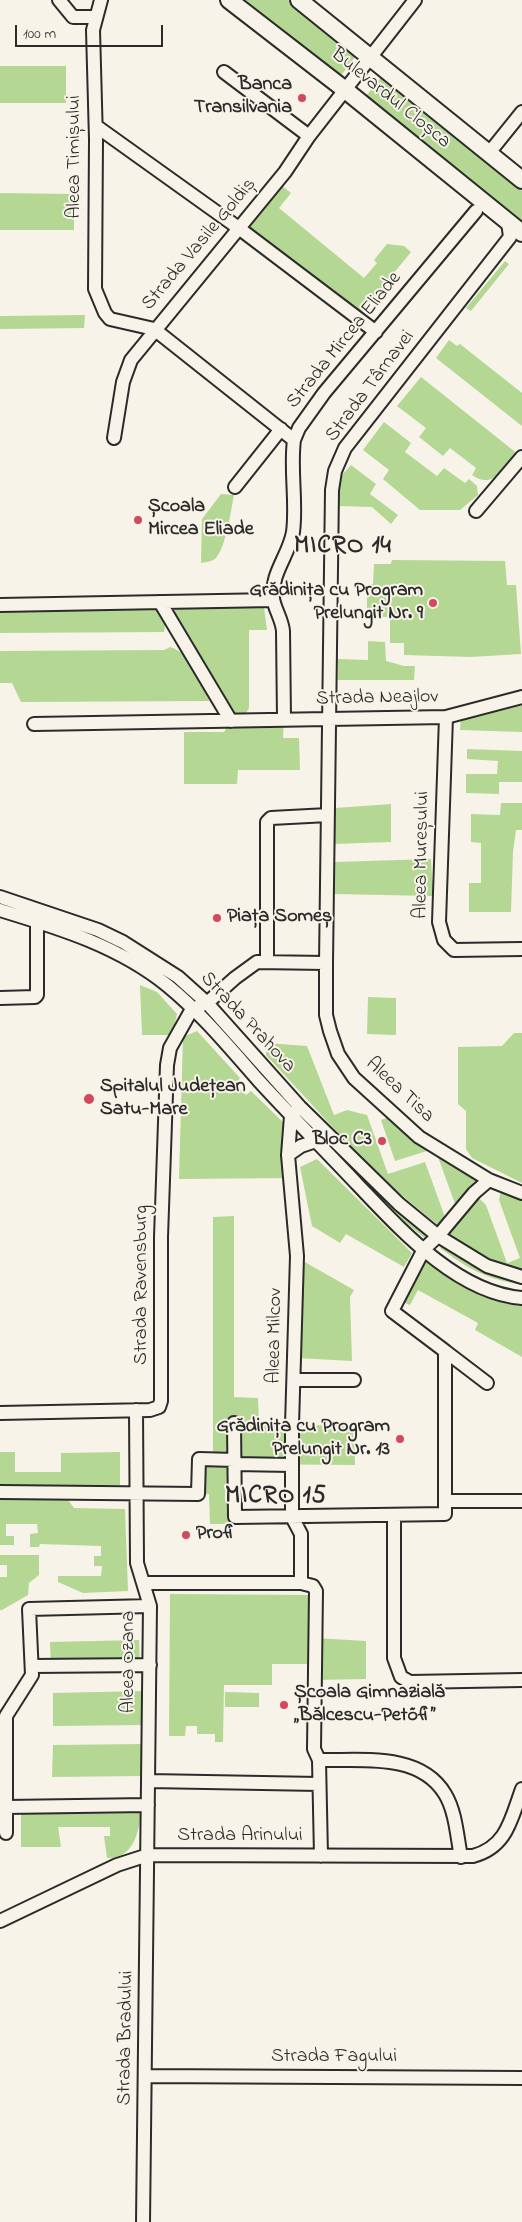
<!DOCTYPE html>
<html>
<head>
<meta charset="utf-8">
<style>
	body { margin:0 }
	#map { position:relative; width:522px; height:2222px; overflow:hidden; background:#f7f3e8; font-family:"Indie Flower",sans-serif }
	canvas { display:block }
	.scale { position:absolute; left:15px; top:25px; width:148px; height:22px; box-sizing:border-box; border:2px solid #2b2b2b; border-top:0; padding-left:6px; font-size:15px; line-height:18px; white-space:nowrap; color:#2b2b2b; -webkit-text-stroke:4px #f7f3e8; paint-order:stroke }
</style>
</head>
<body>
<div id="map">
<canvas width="522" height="2222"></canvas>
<div class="scale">100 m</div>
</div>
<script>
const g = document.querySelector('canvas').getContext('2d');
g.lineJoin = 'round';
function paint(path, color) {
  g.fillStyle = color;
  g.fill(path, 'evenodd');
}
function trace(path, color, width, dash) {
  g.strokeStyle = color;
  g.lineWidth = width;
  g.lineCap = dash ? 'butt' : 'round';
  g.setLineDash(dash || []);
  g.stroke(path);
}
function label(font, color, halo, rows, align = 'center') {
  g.font = font + ' "Indie Flower",sans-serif';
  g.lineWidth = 4;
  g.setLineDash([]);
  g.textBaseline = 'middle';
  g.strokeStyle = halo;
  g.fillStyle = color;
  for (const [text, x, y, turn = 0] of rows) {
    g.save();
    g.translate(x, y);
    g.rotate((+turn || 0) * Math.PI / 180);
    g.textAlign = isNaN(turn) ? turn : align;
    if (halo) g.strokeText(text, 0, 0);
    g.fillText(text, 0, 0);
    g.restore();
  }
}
const green = new Path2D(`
	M 238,0 L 288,0 L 355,57 L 340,77 Z
	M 0,66 L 66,66 L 66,103 L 0,103 Z
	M 381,77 L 522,191 L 522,223 L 366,96 Z
	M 277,182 L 291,193 L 279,208 L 364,278 L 377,263 L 374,260 L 387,244 L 404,246 L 411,252 L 357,318 L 240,229 Z
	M 0,193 L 74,194 L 74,230 L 0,230 Z
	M 505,261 L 509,264 L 471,311 L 466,308 Z
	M 85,315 L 84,328 L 0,329 L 0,316 Z
	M 449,340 L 457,346 L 460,344 L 522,393 L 522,426 L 436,358 Z
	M 421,377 L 514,451 L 516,453 C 503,469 493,490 472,475 L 476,468 L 450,448 L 443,456 L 419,437 L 426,428 L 397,406 Z
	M 384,422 L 411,443 L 405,452 L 437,476 L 444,468 L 465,483 L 469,479 L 477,486 L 478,495 L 460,510 L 420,510 L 383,479 L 389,470 L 363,450 Z
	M 351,465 L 376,484 L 370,494 L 398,515 L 391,524 L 372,507 L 338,506 L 340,477 Z
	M 221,494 L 234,495 C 231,510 226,547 216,558 C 212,562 206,562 201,563 L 202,519 Z
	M 392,560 L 505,561 L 507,585 L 516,585 L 521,654 L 471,657 L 404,655 L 404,643 L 390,643 L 390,617 L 367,617 L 367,584 L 373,584 L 374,564 L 391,564 Z
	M 156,607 C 162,614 167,622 164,632 L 0,633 L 0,609 Z
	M 185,607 L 264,608 L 267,630 L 249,630 L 249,708 L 246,713 L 227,714 L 171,619 L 175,610 Z
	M 368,641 L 385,642 L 386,661 L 404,666 L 415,666 L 414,680 L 338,680 L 338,659 L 368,660 Z
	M 170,647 C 190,652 203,683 209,701 L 21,702 L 12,683 L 0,683 L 0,651 L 164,650 Z
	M 522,703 L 522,732 L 460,730 L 461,716 Z
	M 284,719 L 283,738 L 299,738 L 300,770 L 238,770 L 237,784 L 184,784 L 184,732 L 224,732 L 231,721 Z
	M 467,749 L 522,751 L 522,782 L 499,782 L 499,794 L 466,793 L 466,774 L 497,774 L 498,761 L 467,759 Z
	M 501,803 L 522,803 L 522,830 L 516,830 L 513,852 L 511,912 L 469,912 L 469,883 L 481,883 L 481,843 L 471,842 L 471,814 L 500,815 Z
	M 391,804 L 391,842 L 334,844 L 335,808 Z
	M 431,859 L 433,896 L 334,894 L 334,862 Z
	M 140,985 L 157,992 L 177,1014 L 174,1028 L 169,1035 L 142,1035 Z
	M 368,997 L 396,998 L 396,1035 L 367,1034 Z
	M 197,1031 L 240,1078 L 235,1085 L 246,1095 L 251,1091 L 287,1126 L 289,1178 L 179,1179 L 183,1037 Z
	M 514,1033 L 522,1033 L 522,1183 L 472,1158 L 466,1149 L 466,1111 L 458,1104 L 458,1047 L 502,1046 Z
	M 266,1043 L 307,1046 L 334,1115 L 347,1110 L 367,1115 L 388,1174 L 425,1162 L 445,1217 L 458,1212 L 438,1157 L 482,1180 L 474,1193 L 486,1205 L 507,1263 L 520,1258 L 499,1200 L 501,1189 L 522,1197 L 522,1277 L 445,1240 L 449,1222 L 455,1214 L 438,1225 L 376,1174 L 266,1055 Z
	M 303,1115 L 430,1236 L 427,1240 C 381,1204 341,1161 300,1119 Z
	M 392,1116 L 430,1150 L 395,1161 L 381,1120 Z
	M 317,1159 L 412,1253 L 404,1267 L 346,1234 L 340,1243 L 312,1226 L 300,1167 Z
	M 234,1216 L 234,1397 L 258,1398 L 259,1424 L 354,1426 L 355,1465 L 235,1464 L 235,1524 L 210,1524 L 209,1494 L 198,1494 L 199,1459 L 213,1459 L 213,1217 Z
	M 444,1244 L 518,1281 L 519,1284 C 488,1280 465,1267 440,1248 Z
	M 303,1261 L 354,1290 L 350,1297 L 352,1361 L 297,1358 Z
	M 428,1262 C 440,1263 449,1278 459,1284 C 477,1296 501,1303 522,1306 L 522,1357 L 475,1330 L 478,1323 L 418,1290 L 410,1305 L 398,1300 L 421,1264 Z
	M 0,1452 L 15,1452 L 15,1472 L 61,1472 L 61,1453 L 120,1452 L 120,1485 L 0,1485 Z
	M 0,1492 L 63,1493 L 74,1508 L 125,1509 L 128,1591 L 83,1593 L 58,1582 L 58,1576 L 101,1576 L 102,1566 L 94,1566 L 94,1556 L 101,1556 L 101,1546 L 40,1544 L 39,1547 L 30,1547 L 30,1534 L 38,1533 L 37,1524 L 6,1524 L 6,1536 L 14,1536 L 14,1545 L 0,1545 Z
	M 0,1555 L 39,1555 L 39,1575 L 29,1583 L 28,1595 L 2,1610 L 0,1610 L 0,1577 L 7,1577 L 7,1565 L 0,1565 Z
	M 170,1594 L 310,1595 L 310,1664 L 272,1664 L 272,1685 L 224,1685 L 223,1742 L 215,1742 L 215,1734 L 197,1734 L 197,1726 L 186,1726 L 185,1736 L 169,1736 Z
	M 315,1638 L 366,1641 L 366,1679 L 315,1680 Z
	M 139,1640 L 140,1666 L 51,1667 L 50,1642 Z
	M 143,1691 L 143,1725 L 53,1726 L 53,1693 Z
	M 225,1692 L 259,1693 L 259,1707 L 225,1707 Z
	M 143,1744 L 142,1776 L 52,1777 L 53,1745 Z
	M 142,1813 C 137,1835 134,1858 107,1858 L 104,1836 L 110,1836 L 110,1827 L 58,1827 L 61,1847 L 21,1847 L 21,1814 Z`);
const minor = new Path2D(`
	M 59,0 L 73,17 L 96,17
	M 101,0 L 93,30 L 96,140 L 95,289 L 105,313 L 110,319 L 154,329 L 294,440
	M 224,72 L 309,136
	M 96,126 L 240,229 L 376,332
	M 489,153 L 522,112
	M 508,222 L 510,237 L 345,448 L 335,471 L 332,490 L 326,963 L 326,1015 L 330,1031 L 338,1054 L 354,1078 L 419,1137 L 489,1180 L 522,1193
	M 114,438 L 123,382 L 131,360 L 285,172 L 309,136 L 415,0
	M 235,487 L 281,429
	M 476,511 L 522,457
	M 160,602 L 231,721
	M 0,605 L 273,600
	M 446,717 L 439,922 L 444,940 L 454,950 L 522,949
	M 284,719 L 283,631 C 282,619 274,608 273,598 C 271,573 289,555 293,532 C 297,502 290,470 294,440 L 299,428 L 324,393 L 476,211
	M 34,724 L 446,717 L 522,697
	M 0,897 L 98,930 L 123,942 L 178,977 L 207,1003 L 300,1107 L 399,1204 L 438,1236 L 487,1266 L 522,1277
	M 0,910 C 59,928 119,946 168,986 C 201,1013 230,1048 259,1081 C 291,1116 325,1150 358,1185 C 400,1229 457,1293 522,1298
	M 267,962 L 267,822 L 271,818 L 328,815
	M 0,998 L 35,997 L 37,995 L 37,921
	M 300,1107 L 291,1116 L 288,1155 L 297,1256 L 292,1425 L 292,1517 L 301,1534 L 301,1583 L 313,1586 L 316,1591 L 314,1749 L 319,1760 L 321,1856
	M 288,1155 L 301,1146 L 316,1141
	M 445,1351 L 487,1383
	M 294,1380 L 354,1380
	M 136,1410 L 137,1563 L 150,1606 L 143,2222
	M 0,1413 L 150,1410 L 159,1407 L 161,1401 L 161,1237 L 167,1065 L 170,1048 L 192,1009 L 207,1003 L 235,978 L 257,962 L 326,963
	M 234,1423 L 235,1517 L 445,1514 L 445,1351 L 392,1311 L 424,1249 L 438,1236 L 474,1193 L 489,1180
	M 235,1464 L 291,1465
	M 0,1492 L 198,1494 L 199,1459 L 235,1460
	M 445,1501 L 522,1501
	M 394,1515 L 394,1658 L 401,1677 L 410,1682 L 522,1680
	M 144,1583 L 301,1583
	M 32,1666 L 150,1665
	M 319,1760 C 361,1761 420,1752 445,1794 C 456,1812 457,1837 461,1857
	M 149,1781 L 319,1784
	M 6,1807 L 148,1805
	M 6,1833 L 6,1716 L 32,1675 L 29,1609 L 150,1606
	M 0,1921 L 117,1865 L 148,1855 L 473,1856 C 507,1847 511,1819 522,1789
	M 145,2076 L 522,2078`);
const major = new Path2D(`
	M 229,0 L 344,89 L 522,233
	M 299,0 L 522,180`);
const markers = [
	[302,98,5,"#d1495b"],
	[138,520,5,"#d1495b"],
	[433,603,5,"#d1495b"],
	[217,918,5,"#d1495b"],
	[89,1099,6,"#d1495b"],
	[382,1141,5,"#d1495b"],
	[400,1439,5,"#d1495b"],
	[186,1535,5,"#d1495b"],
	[284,1705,5,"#d1495b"]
];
const poiNames = [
	["Banca",292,86,"right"],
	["Transilvania",292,109,"right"],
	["Școala",148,508],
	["Mircea Eliade",148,531],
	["Grădinița cu Program",423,592,"right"],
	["Prelungit Nr. 9",423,615,"right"],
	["Piața Someș",227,918],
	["Spitalul Județean",100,1088],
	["Satu-Mare",100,1111],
	["Bloc C3",372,1141,"right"],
	["Grădinița cu Program",390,1428,"right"],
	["Prelungit Nr. 13",390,1451,"right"],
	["Profi",196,1535],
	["Școala Gimnazială",294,1694],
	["„Bălcescu-Petőfi”",294,1717]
];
const streetNames = [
	["Bulevardul Cloșca",390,99,39],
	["Aleea Timișului",76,157,-90],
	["Strada Vasile Goldiș",200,245,-50],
	["Strada Mircea Eliade",345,341,-51],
	["Strada Târnavei",371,387,-53],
	["Strada Neajlov",377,699,-1],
	["Aleea Mureșului",423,855,-89],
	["Strada Prahova",247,1023,47],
	["Aleea Tisa",399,1091,43],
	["Strada Ravensburg",143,1285,-90],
	["Aleea Milcov",276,1336,-89],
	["Aleea Ozana",130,1662,-90],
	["Strada Arinului",240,1837],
	["Strada Bradului",127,2038,-89],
	["Strada Fagului",334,2058]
];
const districtNames = [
	["MICRO 14",343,548],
	["MICRO 15",276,1498]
];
paint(green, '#b4d893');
trace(minor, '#2b2b2b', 16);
trace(major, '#2b2b2b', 20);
trace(minor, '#f7f3e8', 12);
trace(major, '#f7f3e8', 16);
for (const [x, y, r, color] of markers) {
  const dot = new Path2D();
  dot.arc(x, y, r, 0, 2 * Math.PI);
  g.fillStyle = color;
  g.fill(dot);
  trace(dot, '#f7f3e8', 2);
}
label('bold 20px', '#2b2b2b', '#f7f3e8', poiNames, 'left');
label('20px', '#2b2b2b', '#f7f3e8', streetNames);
g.letterSpacing = '1px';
label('bold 25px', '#2b2b2b', '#f7f3e8', districtNames);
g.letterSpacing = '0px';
</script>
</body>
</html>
